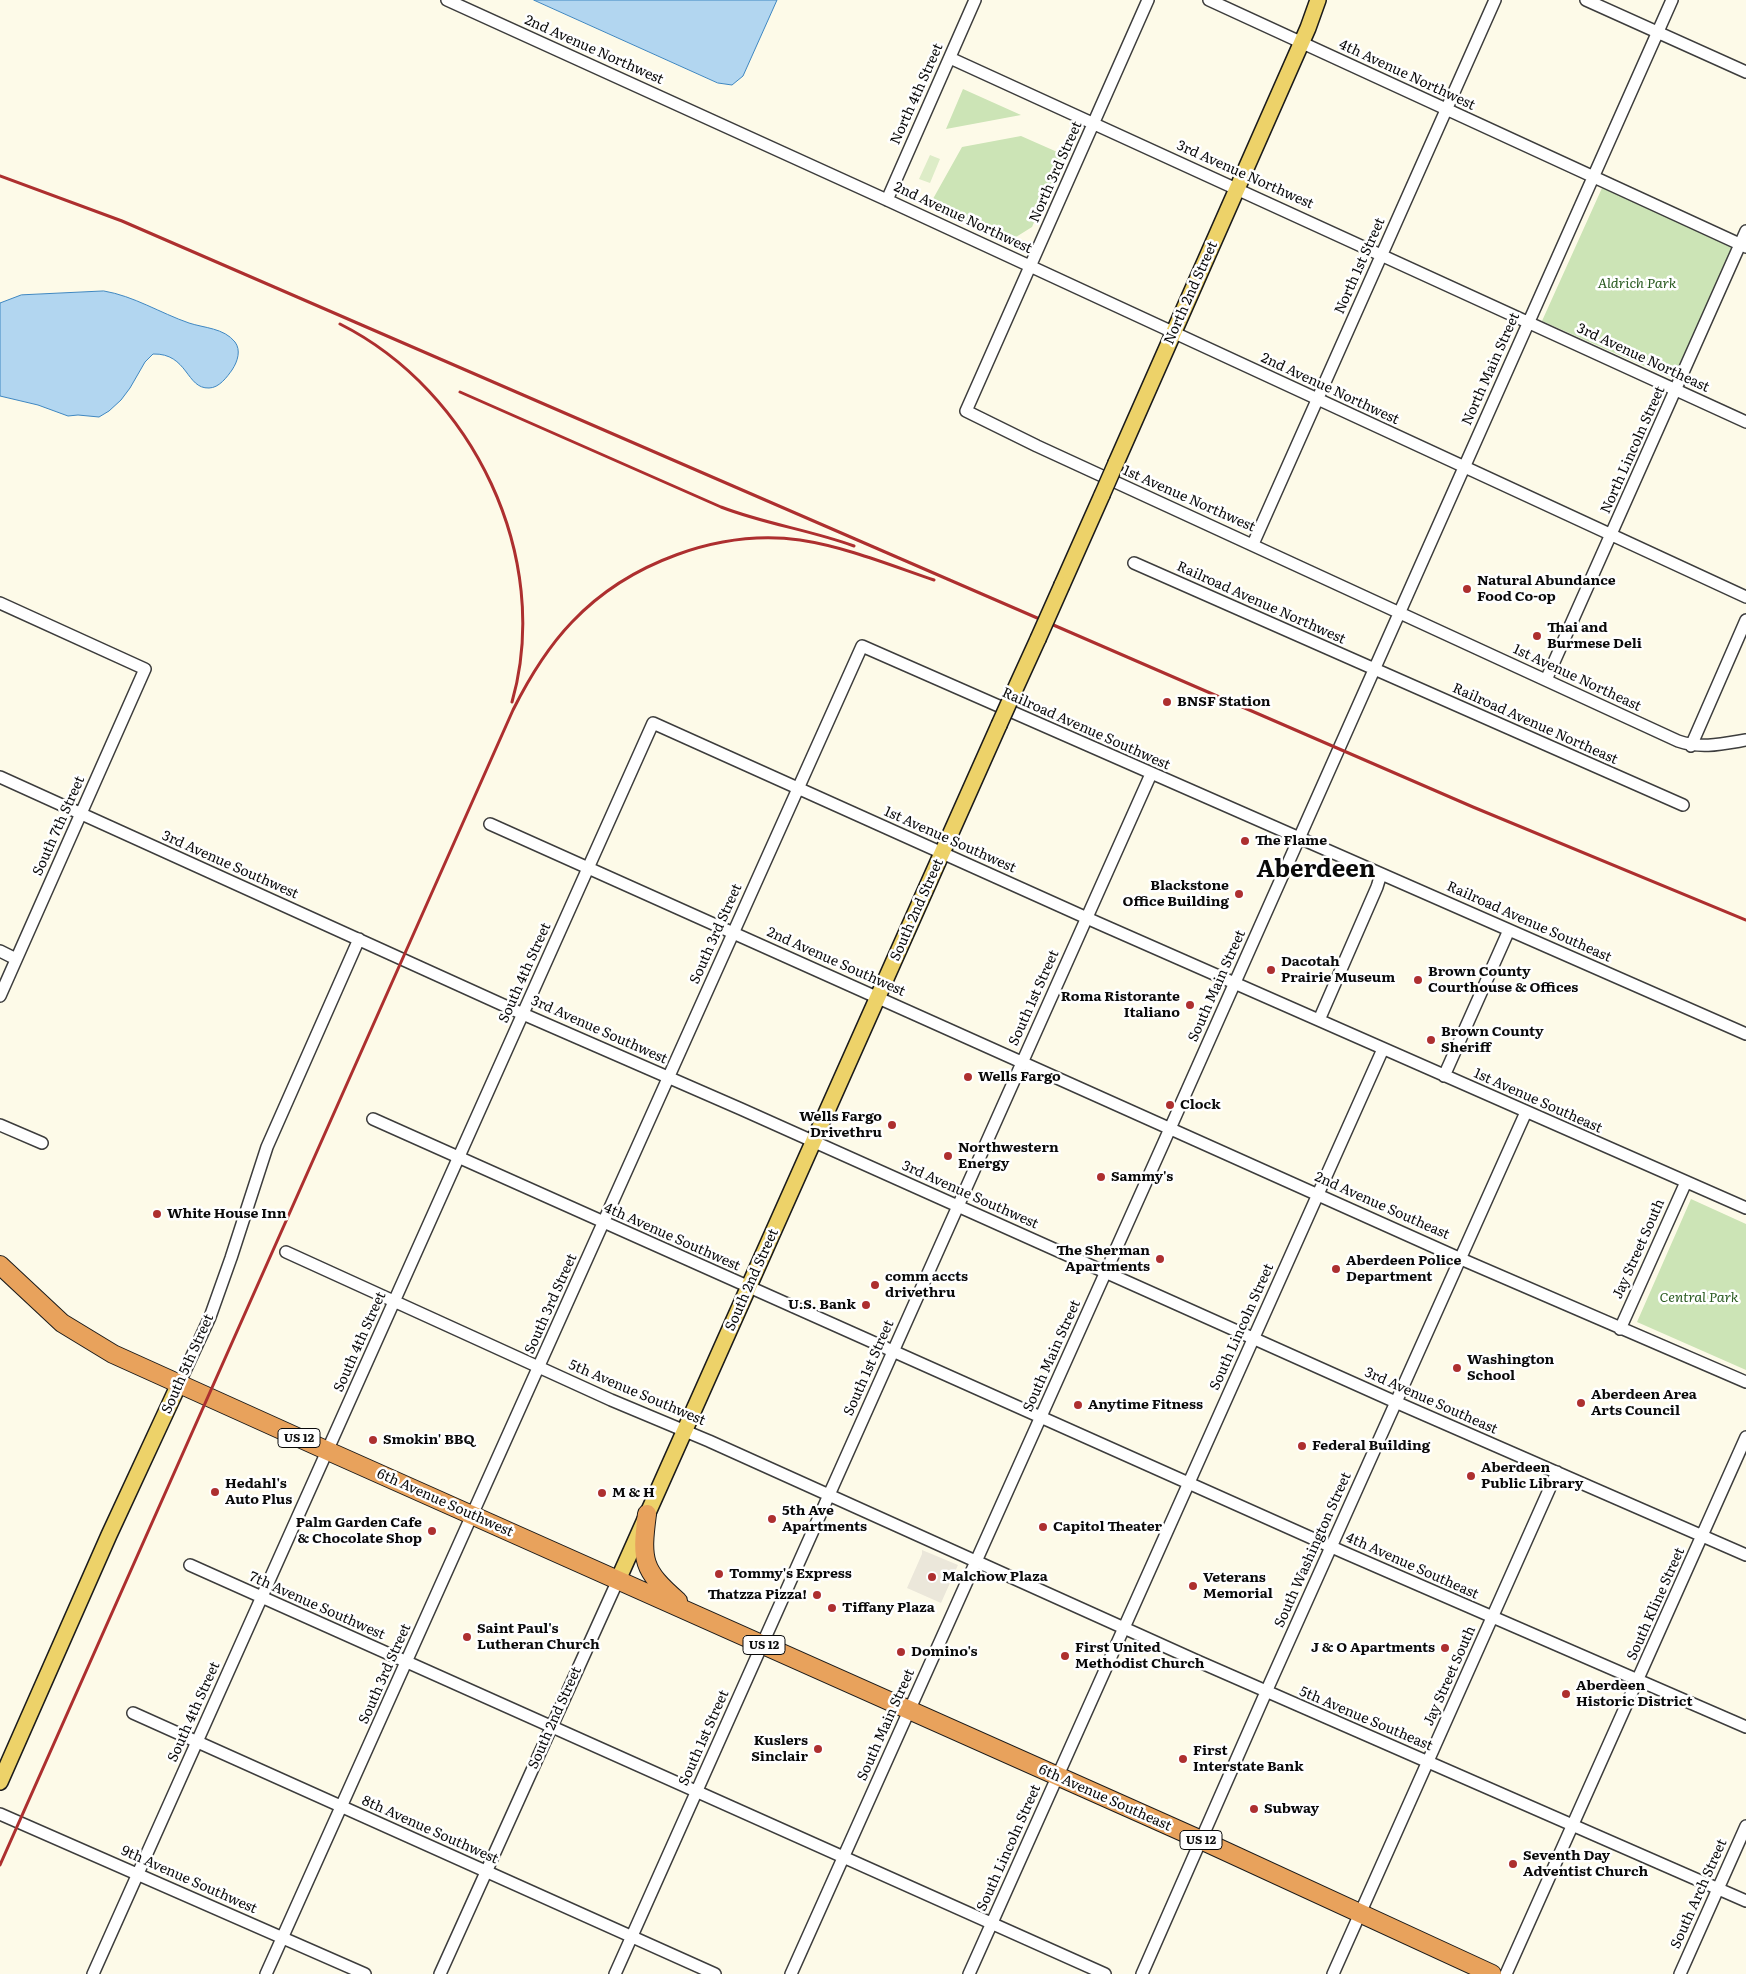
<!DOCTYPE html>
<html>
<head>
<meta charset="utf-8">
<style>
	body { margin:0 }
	canvas { display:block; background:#fdfae8 }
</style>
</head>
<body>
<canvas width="1746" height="1974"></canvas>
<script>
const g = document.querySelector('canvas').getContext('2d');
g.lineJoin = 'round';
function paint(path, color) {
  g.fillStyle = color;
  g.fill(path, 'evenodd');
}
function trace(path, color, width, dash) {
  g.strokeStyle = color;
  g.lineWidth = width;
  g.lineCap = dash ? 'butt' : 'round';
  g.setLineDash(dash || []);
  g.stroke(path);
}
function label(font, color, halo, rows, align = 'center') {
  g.font = font + ' Literata,serif';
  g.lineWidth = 5;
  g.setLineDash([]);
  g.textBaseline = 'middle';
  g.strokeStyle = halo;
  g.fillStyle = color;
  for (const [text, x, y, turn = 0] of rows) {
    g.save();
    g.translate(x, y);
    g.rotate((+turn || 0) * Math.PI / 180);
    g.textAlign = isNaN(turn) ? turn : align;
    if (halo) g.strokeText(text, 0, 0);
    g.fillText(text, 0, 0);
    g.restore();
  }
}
const green = new Path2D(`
	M 963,89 L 1021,115 L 946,129 Z
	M 1021,136 L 1064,155 L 1032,227 L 1008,242 L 929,206 L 962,147 Z
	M 1602,188 L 1733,247 L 1673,379 L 1542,321 Z
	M 1691,1199 L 1746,1224 L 1746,1370 L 1637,1322 Z`);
const pitch = new Path2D(`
	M 930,155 L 940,159 L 930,183 L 919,179 Z`);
const plaza = new Path2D(`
	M 922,1550 L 958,1565 L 941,1603 L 907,1588 L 922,1554 Z`);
const water = new Path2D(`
	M 534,0 L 777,0 L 743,76 L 732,85 L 718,83 Z
	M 104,291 C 134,296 160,313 189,323 C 204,328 224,328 235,342 C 241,350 238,361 232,370 C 227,377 219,388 209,388 C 186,389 188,353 153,354 L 145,362 L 130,388 L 121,400 L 109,411 L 99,417 L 78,415 L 68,416 L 38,405 L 0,396 L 0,303 L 21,295 Z`);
const minor = new Path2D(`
	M 447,0 L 887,200 L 1746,597
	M 1148,0 L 966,411 L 1037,446 L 1678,741 C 1701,749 1722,744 1746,740
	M 1209,0 L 1746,247
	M 1586,0 L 1746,72
	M 950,58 L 1746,422
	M 887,200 L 975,0
	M 1253,544 L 1495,0
	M 1134,563 L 1683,805
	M 0,603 L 145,669 L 0,996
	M 1546,680 L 1746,231
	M 1691,746 L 1746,620
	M 0,777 L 523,1014 L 741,1109 L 1400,1404 L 1746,1555
	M 490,824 L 1461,1259 L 1746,1382
	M 0,951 L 16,959
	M 1319,1020 L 1377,887 L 1381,874
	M 1444,1076 L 1509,930
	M 373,1119 L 1343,1552 L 1746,1727
	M 0,1125 L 42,1143
	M 286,1252 L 611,1400 L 709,1441 L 1195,1660 L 1746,1901
	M 1620,1329 L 1686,1182
	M 179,1384 L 210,1317 L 231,1258 L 267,1147 L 359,939
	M 190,1565 L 1105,1974
	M 133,1713 L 715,1974
	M 0,1814 L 365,1974
	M 93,1974 L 653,723 L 1098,923 L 1746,1208
	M 266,1974 L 862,646 L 1746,1034
	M 440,1974 L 618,1580
	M 615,1974 L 1151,774
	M 791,1974 L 1164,1142 L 1672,0
	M 969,1974 L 1383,1049
	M 1142,1974 L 1266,1692 L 1526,1112
	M 1333,1974 L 1557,1472
	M 1506,1974 L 1746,1437
	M 1680,1974 L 1746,1826`);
const major = new Path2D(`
	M 1116,463 L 1308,28 L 1318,0
	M 1062,585 L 1102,495
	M 1012,696 L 1038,639
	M 618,1580 L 999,725
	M 0,1782 L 109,1535 L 179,1384`);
const highway = new Path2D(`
	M 0,1265 L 62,1323 L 113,1354 L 328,1451 L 1201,1840 L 1492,1974
	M 647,1514 C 641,1560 642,1570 678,1601`);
const rail = new Path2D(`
	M 0,176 L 122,221 L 1473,807 L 1746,920
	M 340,324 C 473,391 553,557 512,702
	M 460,392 L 721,507 C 765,524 810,530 854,546
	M 0,1865 L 513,710 C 529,678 547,648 572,622 C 628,563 719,529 800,540 C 846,547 890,565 934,580`);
const majorBridge = new Path2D(`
	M 1102,495 L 1116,463
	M 1038,639 L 1062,585
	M 999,725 L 1012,696`);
const markers = [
	[1467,589,5,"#ad2f2f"],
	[1537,636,5,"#ad2f2f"],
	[1167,702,5,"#ad2f2f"],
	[1245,841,5,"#ad2f2f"],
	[1239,894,5,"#ad2f2f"],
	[1271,970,5,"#ad2f2f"],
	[1418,980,5,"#ad2f2f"],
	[1190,1005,5,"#ad2f2f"],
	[1431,1040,5,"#ad2f2f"],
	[968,1077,5,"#ad2f2f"],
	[1170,1105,5,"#ad2f2f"],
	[892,1125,5,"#ad2f2f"],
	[948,1156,5,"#ad2f2f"],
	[1101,1177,5,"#ad2f2f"],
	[157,1214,5,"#ad2f2f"],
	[1160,1259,5,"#ad2f2f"],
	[1336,1269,5,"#ad2f2f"],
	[875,1285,5,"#ad2f2f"],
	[866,1305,5,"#ad2f2f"],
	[1457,1368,5,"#ad2f2f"],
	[1581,1403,5,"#ad2f2f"],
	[1078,1405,5,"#ad2f2f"],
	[373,1440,5,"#ad2f2f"],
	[1302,1446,5,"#ad2f2f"],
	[1471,1476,5,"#ad2f2f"],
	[215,1492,5,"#ad2f2f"],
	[602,1493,5,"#ad2f2f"],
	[772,1519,5,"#ad2f2f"],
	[1043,1527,5,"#ad2f2f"],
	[432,1531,5,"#ad2f2f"],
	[719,1574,5,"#ad2f2f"],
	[932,1577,5,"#ad2f2f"],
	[1193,1586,5,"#ad2f2f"],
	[817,1595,5,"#ad2f2f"],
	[832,1608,5,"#ad2f2f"],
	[467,1637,5,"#ad2f2f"],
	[1445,1648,5,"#ad2f2f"],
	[901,1652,5,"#ad2f2f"],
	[1065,1656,5,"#ad2f2f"],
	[1566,1694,5,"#ad2f2f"],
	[818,1749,5,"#ad2f2f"],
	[1183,1759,5,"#ad2f2f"],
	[1254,1809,5,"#ad2f2f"],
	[1513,1864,5,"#ad2f2f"]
];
const shields = [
	[299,1438,42],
	[764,1645,42],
	[1201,1840,42]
];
const shieldNames = [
	["US 12",299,1438],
	["US 12",764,1645],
	["US 12",1201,1840]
];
const streetNames = [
	["2nd Avenue Northwest",594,50,24],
	["4th Avenue Northwest",1407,75,25],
	["North 4th Street",917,94,-66],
	["North 3rd Street",1056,172,-66],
	["3rd Avenue Northwest",1245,175,24],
	["2nd Avenue Northwest",963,218,25],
	["North 1st Street",1360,266,-66],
	["North 2nd Street",1191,293,-66],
	["3rd Avenue Northeast",1643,358,25],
	["North Main Street",1491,369,-66],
	["2nd Avenue Northwest",1330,389,25],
	["North Lincoln Street",1633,450,-66],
	["1st Avenue Northwest",1189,499,24],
	["Railroad Avenue Northwest",1261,603,24],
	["1st Avenue Northeast",1577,678,25],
	["Railroad Avenue Northeast",1535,724,24],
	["Railroad Avenue Southwest",1086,729,24],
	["South 7th Street",59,826,-66],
	["1st Avenue Southwest",950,840,24],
	["3rd Avenue Southwest",230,865,24],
	["South 2nd Street",917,910,-66],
	["Railroad Avenue Southeast",1529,922,24],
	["South 3rd Street",716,934,-66],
	["2nd Avenue Southwest",836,962,24],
	["South 4th Street",525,973,-66],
	["South Main Street",1217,986,-66],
	["South 1st Street",1034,998,-66],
	["3rd Avenue Southwest",599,1030,24],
	["1st Avenue Southeast",1538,1101,24],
	["3rd Avenue Southwest",970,1195,24],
	["2nd Avenue Southeast",1382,1206,24],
	["4th Avenue Southwest",672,1237,24],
	["Jay Street South",1639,1249,-66],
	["South 2nd Street",752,1280,-66],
	["South 3rd Street",551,1304,-66],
	["South Lincoln Street",1242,1327,-66],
	["South 4th Street",360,1342,-66],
	["South Main Street",1052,1356,-66],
	["South 5th Street",188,1364,-66],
	["South 1st Street",869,1368,-66],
	["5th Avenue Southwest",637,1393,23],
	["3rd Avenue Southeast",1431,1401,24],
	["6th Avenue Southwest",445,1503,24],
	["South Washington Street",1313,1550,-66],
	["4th Avenue Southeast",1412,1566,24],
	["South Kline Street",1656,1604,-66],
	["7th Avenue Southwest",317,1606,24],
	["South 3rd Street",385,1674,-66],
	["Jay Street South",1450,1676,-66],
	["South 4th Street",194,1712,-66],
	["South 2nd Street",555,1718,-66],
	["5th Avenue Southeast",1366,1719,23],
	["South Main Street",886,1725,-66],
	["South 1st Street",704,1738,-66],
	["6th Avenue Southeast",1105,1798,24],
	["8th Avenue Southwest",430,1830,24],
	["South Lincoln Street",1009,1848,-66],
	["9th Avenue Southwest",189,1880,24],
	["South Arch Street",1699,1894,-66]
];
const parkNames = [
	["Aldrich Park",1637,284],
	["Central Park",1699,1298]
];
const poiNames = [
	["Natural Abundance",1477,581],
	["Food Co-op",1477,597],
	["Thai and",1547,628],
	["Burmese Deli",1547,644],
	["BNSF Station",1177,702],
	["The Flame",1255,841],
	["Blackstone",1229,886,"right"],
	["Office Building",1229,902,"right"],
	["Dacotah",1281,962],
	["Prairie Museum",1281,978],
	["Brown County",1428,972],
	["Courthouse & Offices",1428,988],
	["Roma Ristorante",1180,997,"right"],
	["Italiano",1180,1013,"right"],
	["Brown County",1441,1032],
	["Sheriff",1441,1048],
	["Wells Fargo",978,1077],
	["Clock",1180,1105],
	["Wells Fargo",882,1117,"right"],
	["Drivethru",882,1133,"right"],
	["Northwestern",958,1148],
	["Energy",958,1164],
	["Sammy's",1111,1177],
	["White House Inn",167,1214],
	["The Sherman",1150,1251,"right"],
	["Apartments",1150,1267,"right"],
	["Aberdeen Police",1346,1261],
	["Department",1346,1277],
	["comm accts",885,1277],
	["drivethru",885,1293],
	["U.S. Bank",856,1305,"right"],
	["Washington",1467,1360],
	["School",1467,1376],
	["Aberdeen Area",1591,1395],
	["Arts Council",1591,1411],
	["Anytime Fitness",1088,1405],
	["Smokin' BBQ",383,1440],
	["Federal Building",1312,1446],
	["Aberdeen",1481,1468],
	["Public Library",1481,1484],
	["Hedahl's",225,1484],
	["Auto Plus",225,1500],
	["M & H",612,1493],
	["5th Ave",782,1511],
	["Apartments",782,1527],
	["Palm Garden Cafe",422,1523,"right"],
	["& Chocolate Shop",422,1539,"right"],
	["Capitol Theater",1053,1527],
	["Tommy's Express",729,1574],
	["Malchow Plaza",942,1577],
	["Veterans",1203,1578],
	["Memorial",1203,1594],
	["Thatzza Pizza!",807,1595,"right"],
	["Tiffany Plaza",842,1608],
	["Saint Paul's",477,1629],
	["Lutheran Church",477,1645],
	["First United",1075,1648],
	["Methodist Church",1075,1664],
	["J & O Apartments",1435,1648,"right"],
	["Domino's",911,1652],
	["Aberdeen",1576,1686],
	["Historic District",1576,1702],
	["Kuslers",808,1741,"right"],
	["Sinclair",808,1757,"right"],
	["First",1193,1751],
	["Interstate Bank",1193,1767],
	["Subway",1264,1809],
	["Seventh Day",1523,1856],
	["Adventist Church",1523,1872]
];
const townNames = [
	["Aberdeen",1316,870]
];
paint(green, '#cce4b6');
paint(pitch, '#ddecc7');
paint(plaza, '#ebe7da');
paint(water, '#b2d6f0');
trace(water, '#3f87c1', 1);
trace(minor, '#3d3d3d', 14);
trace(major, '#1b1b1b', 18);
trace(highway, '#1b1b1b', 20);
trace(minor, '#fff', 11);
trace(major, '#edd269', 15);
trace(highway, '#e8a25c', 18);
trace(rail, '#ad2f2f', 3);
trace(majorBridge, '#1b1b1b', 18, []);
trace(majorBridge, '#edd269', 15);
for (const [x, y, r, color] of markers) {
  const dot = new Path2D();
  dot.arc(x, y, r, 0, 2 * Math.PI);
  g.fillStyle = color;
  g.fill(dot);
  trace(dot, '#fff', 2);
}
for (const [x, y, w] of shields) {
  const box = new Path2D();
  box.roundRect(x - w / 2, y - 9.5, w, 19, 4);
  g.fillStyle = '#fff';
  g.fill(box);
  trace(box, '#0a0a0a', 1);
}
label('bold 12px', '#0a0a0a', null, shieldNames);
label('14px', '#0a0a0a', '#fff', streetNames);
label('italic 14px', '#2a5b21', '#fff', parkNames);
label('bold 14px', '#0a0a0a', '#fff', poiNames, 'left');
label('bold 24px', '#0a0a0a', '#fff', townNames);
</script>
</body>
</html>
